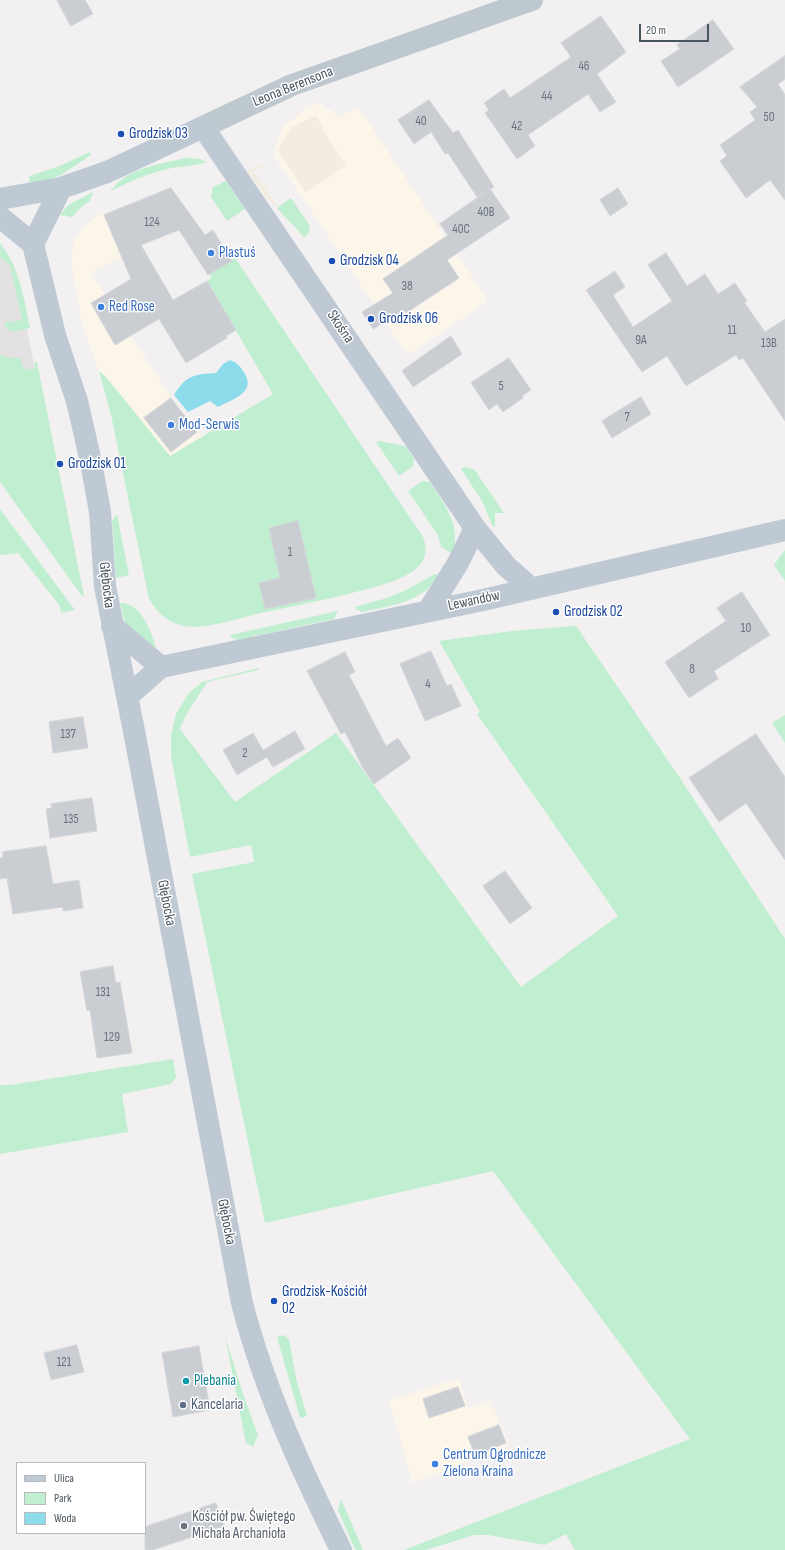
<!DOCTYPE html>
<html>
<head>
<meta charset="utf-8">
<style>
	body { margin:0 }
	#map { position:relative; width:785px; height:1550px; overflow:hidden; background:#f2f0f0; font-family:"Sofia Sans Condensed",sans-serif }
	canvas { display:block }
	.legend { position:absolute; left:16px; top:1462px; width:130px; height:72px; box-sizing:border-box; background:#fff; border:1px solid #b6bbbf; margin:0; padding:5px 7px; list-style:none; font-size:12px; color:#48545e }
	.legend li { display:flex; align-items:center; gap:8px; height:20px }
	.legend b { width:20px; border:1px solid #b6bbbf }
	.scale { position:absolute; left:639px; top:24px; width:70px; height:18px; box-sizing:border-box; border:2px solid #48545e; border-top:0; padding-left:5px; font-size:12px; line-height:14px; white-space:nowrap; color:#48545e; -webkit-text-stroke:3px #fff; paint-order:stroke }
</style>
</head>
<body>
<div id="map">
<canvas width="785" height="1550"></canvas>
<ul class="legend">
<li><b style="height:5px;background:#bec9d4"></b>Ulica</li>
<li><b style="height:11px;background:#bfefd0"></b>Park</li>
<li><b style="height:11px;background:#8cdcec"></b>Woda</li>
</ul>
<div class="scale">20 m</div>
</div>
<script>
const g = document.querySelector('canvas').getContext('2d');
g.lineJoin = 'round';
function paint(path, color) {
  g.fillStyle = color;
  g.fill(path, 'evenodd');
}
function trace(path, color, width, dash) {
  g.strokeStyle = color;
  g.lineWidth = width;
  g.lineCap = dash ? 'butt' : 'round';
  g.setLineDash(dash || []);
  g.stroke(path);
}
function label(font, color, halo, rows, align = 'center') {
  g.font = font + ' "Sofia Sans Condensed",sans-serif';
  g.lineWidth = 3;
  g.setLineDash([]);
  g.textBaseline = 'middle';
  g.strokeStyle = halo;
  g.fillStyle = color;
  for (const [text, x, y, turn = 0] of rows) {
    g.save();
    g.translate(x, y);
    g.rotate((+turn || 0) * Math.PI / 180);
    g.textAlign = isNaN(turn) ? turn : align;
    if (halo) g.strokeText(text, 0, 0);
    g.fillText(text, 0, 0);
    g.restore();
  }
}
const commercial = new Path2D(`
	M 319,102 L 340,117 L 358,107 L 488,301 L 408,355 L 274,156 L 275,145 L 283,128 L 303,110 Z
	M 106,210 L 104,215 L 122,257 L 92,272 L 92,275 L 168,392 L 202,437 L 169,457 L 106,377 L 99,371 L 83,328 L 74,280 L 72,260 L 73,243 L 85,225 Z
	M 459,1378 L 468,1408 L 490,1400 L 509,1445 L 413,1483 L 389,1401 Z`);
const education = new Path2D(`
	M 0,253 L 13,263 L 82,596 L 0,482 Z`);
const green = new Path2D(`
	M 90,152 L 91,155 L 59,176 L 30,187 L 29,176 L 57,167 Z
	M 186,158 L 200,159 L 207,162 C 193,167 181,166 167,169 C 147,174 128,182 111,191 C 126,168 160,164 186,158 Z
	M 226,181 L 245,209 L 227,221 L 211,197 L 213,187 Z
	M 93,192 L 90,201 L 82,206 L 72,217 L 60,215 L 68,205 Z
	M 291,198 L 310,226 L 308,234 L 304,237 L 277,208 Z
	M 0,243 C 19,266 24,298 30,328 L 13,332 L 6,328 L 4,323 L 22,320 L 10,265 L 0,257 Z
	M 235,258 L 423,537 C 427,547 427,559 418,567 C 406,578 386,584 371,588 C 335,598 298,605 261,613 C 239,618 206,630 184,626 C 168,623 157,612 149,599 L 111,415 L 99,371 L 106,377 L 170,456 L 273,394 L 207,281 L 212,277 L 210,274 Z
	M 0,355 L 12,358 L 20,358 L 22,366 L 27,370 L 35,368 L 34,363 L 37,362 L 84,596 L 82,596 L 0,482 Z
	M 379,441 L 405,446 L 414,459 L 413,466 L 399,476 L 376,442 Z
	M 464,467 L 474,469 L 504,513 L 495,513 L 495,526 L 493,527 L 482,501 L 461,469 Z
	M 422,481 L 430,482 C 445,505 461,525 453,554 L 441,547 L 438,535 L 408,491 Z
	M 0,509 L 75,610 L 61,613 L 60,606 L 18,553 L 0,555 Z
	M 117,514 L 129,575 L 116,578 L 112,521 Z
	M 785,550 L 785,581 L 774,565 Z
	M 435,574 L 438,575 C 425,602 389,606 362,612 L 356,609 L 355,607 L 387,598 L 406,590 Z
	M 120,603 C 141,603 150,629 156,647 L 150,646 L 125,623 Z
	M 338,611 L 334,619 L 260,635 L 255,635 L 253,637 L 237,640 L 231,637 L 230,635 Z
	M 576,626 L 678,775 L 785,939 L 785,1550 L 575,1550 L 566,1534 L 545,1545 L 488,1535 L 474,1535 L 426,1550 L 404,1550 L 690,1439 L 493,1171 L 265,1223 L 192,874 L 254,862 L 251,845 L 190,857 L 171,756 L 171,736 L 176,714 L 188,694 L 202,682 L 259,668 L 258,670 L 207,682 L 186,715 L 180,729 L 235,802 L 336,733 L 521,987 L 618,916 L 477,714 L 480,712 L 439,641 L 512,631 Z
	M 785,715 L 785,743 L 772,723 Z
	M 173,1059 L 176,1077 L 171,1084 L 122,1094 L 128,1132 L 0,1154 L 0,1085 L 11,1085 Z
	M 284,1335 L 289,1339 L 296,1378 L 307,1416 L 300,1418 L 277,1337 Z
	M 225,1336 L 243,1394 L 258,1435 L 253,1447 L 246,1443 Z
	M 341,1499 L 363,1550 L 356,1550 L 353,1545 L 338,1510 Z`);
const sand = new Path2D(`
	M 316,116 L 327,137 L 346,166 L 306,192 L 278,151 L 291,127 Z
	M 259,164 L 261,167 L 254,172 L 278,207 L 277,208 L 266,197 L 247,171 Z`);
const water = new Path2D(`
	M 230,360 C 238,363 240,366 245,374 C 256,393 231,400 218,407 L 210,401 L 188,412 L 174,395 C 186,375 195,374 216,373 L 223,364 Z`);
const building = new Path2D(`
	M 57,0 L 85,0 L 93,14 L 71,26 Z
	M 601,16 L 626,52 L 597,74 L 616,102 L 600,112 L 588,94 L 528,135 L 535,146 L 517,159 L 485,113 L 489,110 L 484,103 L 504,89 L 510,98 L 571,57 L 561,43 Z
	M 713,20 L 734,49 L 678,87 L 661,61 L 680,49 L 677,45 Z
	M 785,56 L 785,79 L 778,84 L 785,95 L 785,200 L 770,180 L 746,198 L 720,161 L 727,156 L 720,145 L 755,120 L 750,112 L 757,107 L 740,87 Z
	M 429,100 L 453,133 L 458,130 L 494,187 L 477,197 L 448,153 L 445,154 L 431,132 L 414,144 L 398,120 Z
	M 171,188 L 205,235 L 213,230 L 232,261 L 208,275 L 179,230 L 141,245 L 173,300 L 207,281 L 236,330 L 226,336 L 227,338 L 186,363 L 159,319 L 115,345 L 91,303 L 131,279 L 104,215 Z
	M 618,188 L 628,204 L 610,216 L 600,200 Z
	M 490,189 L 510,218 L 447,260 L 459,278 L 406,313 L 404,310 L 373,329 L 362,312 L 393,293 L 383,279 L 448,235 L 440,224 Z
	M 666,253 L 687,286 L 705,274 L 718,294 L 735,283 L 747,301 L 744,302 L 765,332 L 785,319 L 785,421 L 743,358 L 739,360 L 736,355 L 686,386 L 667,356 L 642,372 L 586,290 L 615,271 L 625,287 L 613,295 L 633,327 L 672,301 L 648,265 Z
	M 451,336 L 462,354 L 413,387 L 402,371 Z
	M 509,358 L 531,390 L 522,396 L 523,398 L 503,412 L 497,404 L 489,410 L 471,383 Z
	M 641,397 L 651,414 L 612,438 L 602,421 Z
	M 171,398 L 197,432 L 171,452 L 144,418 Z
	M 298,521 L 316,598 L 265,609 L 259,583 L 280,578 L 269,528 Z
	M 742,592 L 770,635 L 714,671 L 718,679 L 689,698 L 665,662 L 726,621 L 717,608 Z
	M 431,651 L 447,686 L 451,684 L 461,706 L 425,721 L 400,664 Z
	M 345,652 L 355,672 L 349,675 L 386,746 L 398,738 L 411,758 L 374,784 L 363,768 L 345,732 L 341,734 L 307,671 Z
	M 83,717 L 88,748 L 53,753 L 49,722 Z
	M 295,731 L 305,749 L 273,767 L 266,756 L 267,757 L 237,775 L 223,750 L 253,733 L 263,750 Z
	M 756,734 L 785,777 L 785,860 L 746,803 L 719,822 L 689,778 Z
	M 92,798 L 97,831 L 50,838 L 46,809 L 52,808 L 51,804 Z
	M 46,846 L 53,884 L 79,880 L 83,908 L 63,911 L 63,907 L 13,914 L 7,878 L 0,879 L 0,858 L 3,857 L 3,852 Z
	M 505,871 L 532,908 L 510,924 L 483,886 Z
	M 113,966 L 116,983 L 120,982 L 132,1053 L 97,1058 L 90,1010 L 87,1011 L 80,972 Z
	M 77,1345 L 84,1372 L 51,1380 L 44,1353 Z
	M 199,1346 L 210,1410 L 173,1417 L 162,1353 Z
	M 458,1387 L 465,1406 L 429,1418 L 423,1399 Z
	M 499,1425 L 506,1443 L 475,1455 L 468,1437 Z
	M 216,1503 L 224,1526 L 153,1550 L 145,1550 L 145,1527 Z`);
const street = new Path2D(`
	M 203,127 L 292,85 L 532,0`);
const secondary = new Path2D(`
	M 0,199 L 61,188 L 107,172 L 203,127 L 475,528 L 506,566 L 532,589
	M 0,217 L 33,244
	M 33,244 L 55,335 L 77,401 L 91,462 L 100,512 L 105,586 L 134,731 L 242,1303 C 264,1389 302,1471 341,1550
	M 33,244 L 61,188
	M 428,611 L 458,563 L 475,528
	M 112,626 L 161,667
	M 127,697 L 161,667 L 483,600 L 785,530`);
const markers = [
	[121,134,4,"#1a4fb4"],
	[211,253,4,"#3f7fe0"],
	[332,261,4,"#1a4fb4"],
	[101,307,4,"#3f7fe0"],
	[371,319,4,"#1a4fb4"],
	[171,425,4,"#3f7fe0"],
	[60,464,4,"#1a4fb4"],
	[556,612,4,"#1a4fb4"],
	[274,1301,4,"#1a4fb4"],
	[186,1381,4,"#0f9aa8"],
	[183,1405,4,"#5c6f8a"],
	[435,1464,4,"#3f7fe0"],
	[184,1526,4,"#6b7280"]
];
const numberNames = [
	["46",584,67],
	["44",547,97],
	["50",769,118],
	["40",421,122],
	["42",517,127],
	["40B",486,213],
	["124",152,223],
	["40C",461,230],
	["38",407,287],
	["11",732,331],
	["9A",641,341],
	["13B",769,344],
	["5",501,387],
	["7",627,418],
	["1",290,553],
	["10",746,629],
	["8",692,670],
	["4",428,685],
	["137",68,735],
	["2",245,754],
	["135",71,820],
	["131",103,993],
	["129",112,1038],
	["121",64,1363]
];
const streetNames = [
	["Leona Berensona",293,87,-22],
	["Skośna",340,327,56],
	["Głębocka",106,585,83],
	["Lewandów",474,601,-12],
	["Głębocka",166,903,79],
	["Głębocka",226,1222,79]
];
const transitNames = [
	["Grodzisk 03",129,134],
	["Grodzisk 04",340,261],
	["Grodzisk 06",379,319],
	["Grodzisk 01",68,464],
	["Grodzisk 02",564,612],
	["Grodzisk-Kościół",282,1292],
	["02",282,1309]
];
const shopNames = [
	["Plastuś",219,253],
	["Red Rose",109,307],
	["Mod-Serwis",179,425],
	["Centrum Ogrodnicze",443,1455],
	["Zielona Kraina",443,1472]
];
const cultureNames = [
	["Plebania",194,1381]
];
const serviceNames = [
	["Kancelaria",191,1405]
];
const worshipNames = [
	["Kościół pw. Świętego",192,1517],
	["Michała Archanioła",192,1534]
];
paint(commercial, '#fcf6ea');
paint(education, '#e3e1e2');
paint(green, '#bfefd0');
paint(sand, '#f3ede1');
paint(water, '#8cdcec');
paint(building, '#cacdd2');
trace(building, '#d4d6db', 1);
trace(street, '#bec8cf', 22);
trace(secondary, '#bec9d4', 22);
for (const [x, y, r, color] of markers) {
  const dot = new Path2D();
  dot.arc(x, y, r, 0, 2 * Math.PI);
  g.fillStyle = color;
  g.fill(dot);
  trace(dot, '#fff', 1.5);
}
label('13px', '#68727b', null, numberNames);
label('15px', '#48545e', '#fff', streetNames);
label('15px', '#164399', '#fff', transitNames, 'left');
label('15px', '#366cbe', '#fff', shopNames, 'left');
label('15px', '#0d838f', '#fff', cultureNames, 'left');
label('15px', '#4e5e75', '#fff', serviceNames, 'left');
label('15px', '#5b616d', '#fff', worshipNames, 'left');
</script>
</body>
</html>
